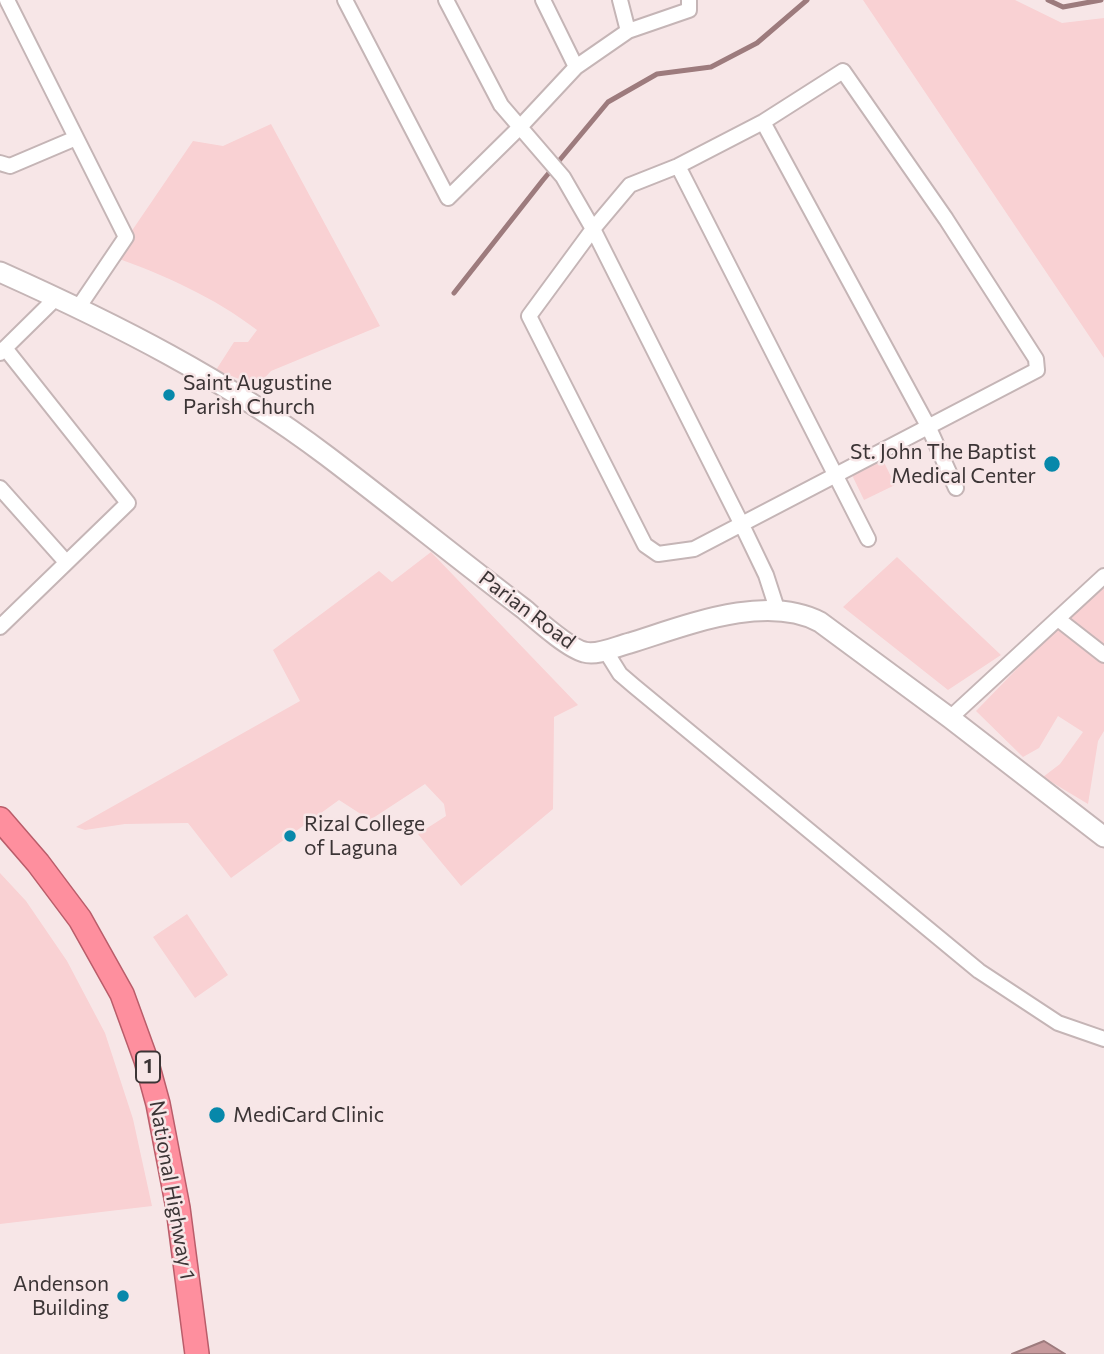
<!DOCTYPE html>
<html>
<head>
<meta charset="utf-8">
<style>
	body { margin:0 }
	canvas { display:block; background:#f7e6e7 }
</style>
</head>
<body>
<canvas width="1104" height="1354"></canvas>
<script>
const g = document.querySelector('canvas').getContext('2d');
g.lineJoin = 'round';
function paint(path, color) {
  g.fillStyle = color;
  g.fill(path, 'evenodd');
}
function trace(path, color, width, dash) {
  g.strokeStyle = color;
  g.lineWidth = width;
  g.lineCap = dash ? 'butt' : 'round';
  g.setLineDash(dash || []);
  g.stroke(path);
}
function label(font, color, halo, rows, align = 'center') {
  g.font = font + ' Commissioner,sans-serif';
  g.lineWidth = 5;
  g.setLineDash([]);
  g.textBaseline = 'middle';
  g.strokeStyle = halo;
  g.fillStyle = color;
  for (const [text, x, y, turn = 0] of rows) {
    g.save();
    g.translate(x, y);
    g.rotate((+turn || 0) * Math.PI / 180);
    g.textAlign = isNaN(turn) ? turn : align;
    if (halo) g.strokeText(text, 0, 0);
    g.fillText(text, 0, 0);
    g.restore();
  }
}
const green = new Path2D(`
	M 863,0 L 1015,0 L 1062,23 L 1104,18 L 1104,358 Z
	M 271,124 L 380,326 L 271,371 L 257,386 L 216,370 L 234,342 L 248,342 L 257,330 C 214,297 164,275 114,257 L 193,141 L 223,146 Z
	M 882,458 L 895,485 L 864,500 L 851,473 Z
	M 431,552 L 578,705 L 554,717 L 553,809 L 461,886 L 418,834 L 446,816 L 444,804 L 425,784 L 370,820 L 339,800 L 231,878 L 188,823 L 125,824 L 85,830 L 76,827 L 300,701 L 273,650 L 379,571 L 392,582 Z
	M 897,557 L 1001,655 L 948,690 L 843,607 Z
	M 1104,588 L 1104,731 L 1098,741 L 1088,804 L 1043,777 L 1060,764 L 1083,732 L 1058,716 L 1039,748 L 1023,757 L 976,711 L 1039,646 Z
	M 0,873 L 26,901 L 67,961 L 105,1033 L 133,1119 L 152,1206 L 0,1224 Z
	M 187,914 L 228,975 L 195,998 L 153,937 Z`);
const water = new Path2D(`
	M 1044,1341 L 1065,1354 L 1012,1354 Z`);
const stream = new Path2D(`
	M 1048,0 L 1063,7 L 1101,0
	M 454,293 L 543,180 L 608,102 L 657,74 L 711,67 L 757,43 L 807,0`);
const minor = new Path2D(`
	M 7,0 L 126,237 L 78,308
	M 345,0 L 448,198 L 520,127 L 576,67 L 628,31 L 689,10 L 689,0
	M 446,0 L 501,105 L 563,177 L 593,229 L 741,523 L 766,575 L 778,612
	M 543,0 L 576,67
	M 620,0 L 628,31
	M 843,71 L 946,219 L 1036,359 L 1037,370 L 694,549 L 658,554 L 645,545 L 529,316 L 593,229 L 630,185 L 678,166 L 763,122 Z
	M 763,122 L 928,426 L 956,488
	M 0,163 L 10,166 L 76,138
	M 678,166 L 868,539
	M 0,353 L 57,297
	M 0,488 L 66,562
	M 1058,619 L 1104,655
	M 0,627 L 128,503 L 5,348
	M 605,650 L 620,674 L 634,686 L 979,971 L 1058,1023 L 1104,1039
	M 950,718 L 1104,576`);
const secondary = new Path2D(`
	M 0,272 C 116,324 225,379 327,456 C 393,506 458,559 524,609 C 537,620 568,648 584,652 C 598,656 617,646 630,643 C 685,626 765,593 820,622 L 950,718 L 1104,837`);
const trunk = new Path2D(`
	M 0,819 L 38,863 L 80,919 L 122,994 L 146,1060 L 158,1104 L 178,1208 L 197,1354`);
const markers = [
	[169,395,7,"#0788aa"],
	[1052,464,9,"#0788aa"],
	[290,836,7,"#0788aa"],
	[217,1115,9,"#0788aa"],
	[123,1296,7,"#0788aa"]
];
const shields = [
	[148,1067,24]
];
const shieldNames = [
	["1",148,1067]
];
const poiNames = [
	["Saint Augustine",183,383],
	["Parish Church",183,407],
	["St. John The Baptist",1036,452,"right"],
	["Medical Center",1036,476,"right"],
	["Rizal College",304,824],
	["of Laguna",304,848],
	["MediCard Clinic",233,1115],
	["Andenson",109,1284,"right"],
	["Building",109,1308,"right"]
];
const streetNames = [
	["Parian Road",527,610,37],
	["National Highway 1",172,1190,80]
];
paint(green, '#f9d1d3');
paint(water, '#c6999c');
trace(water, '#9d7b7d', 2);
trace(stream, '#9d7b7d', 5);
trace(minor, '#c5b5b6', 18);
trace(secondary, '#c5b5b6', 23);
trace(trunk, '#ba5d6a', 26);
trace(minor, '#fff', 14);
trace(secondary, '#fff', 19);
trace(trunk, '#fe8f9e', 23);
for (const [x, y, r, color] of markers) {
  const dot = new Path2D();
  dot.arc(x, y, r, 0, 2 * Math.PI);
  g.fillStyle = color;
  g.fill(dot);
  trace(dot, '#f7e6e7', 2.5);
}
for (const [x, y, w] of shields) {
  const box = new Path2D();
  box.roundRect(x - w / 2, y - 15.5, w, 31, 5);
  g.fillStyle = '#f7e6e7';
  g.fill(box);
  trace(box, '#3c3536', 2);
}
label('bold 19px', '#3c3536', null, shieldNames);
label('21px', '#3c3536', '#f7e6e7', poiNames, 'left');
label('21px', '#3c3536', '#f7e6e7', streetNames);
</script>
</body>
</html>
